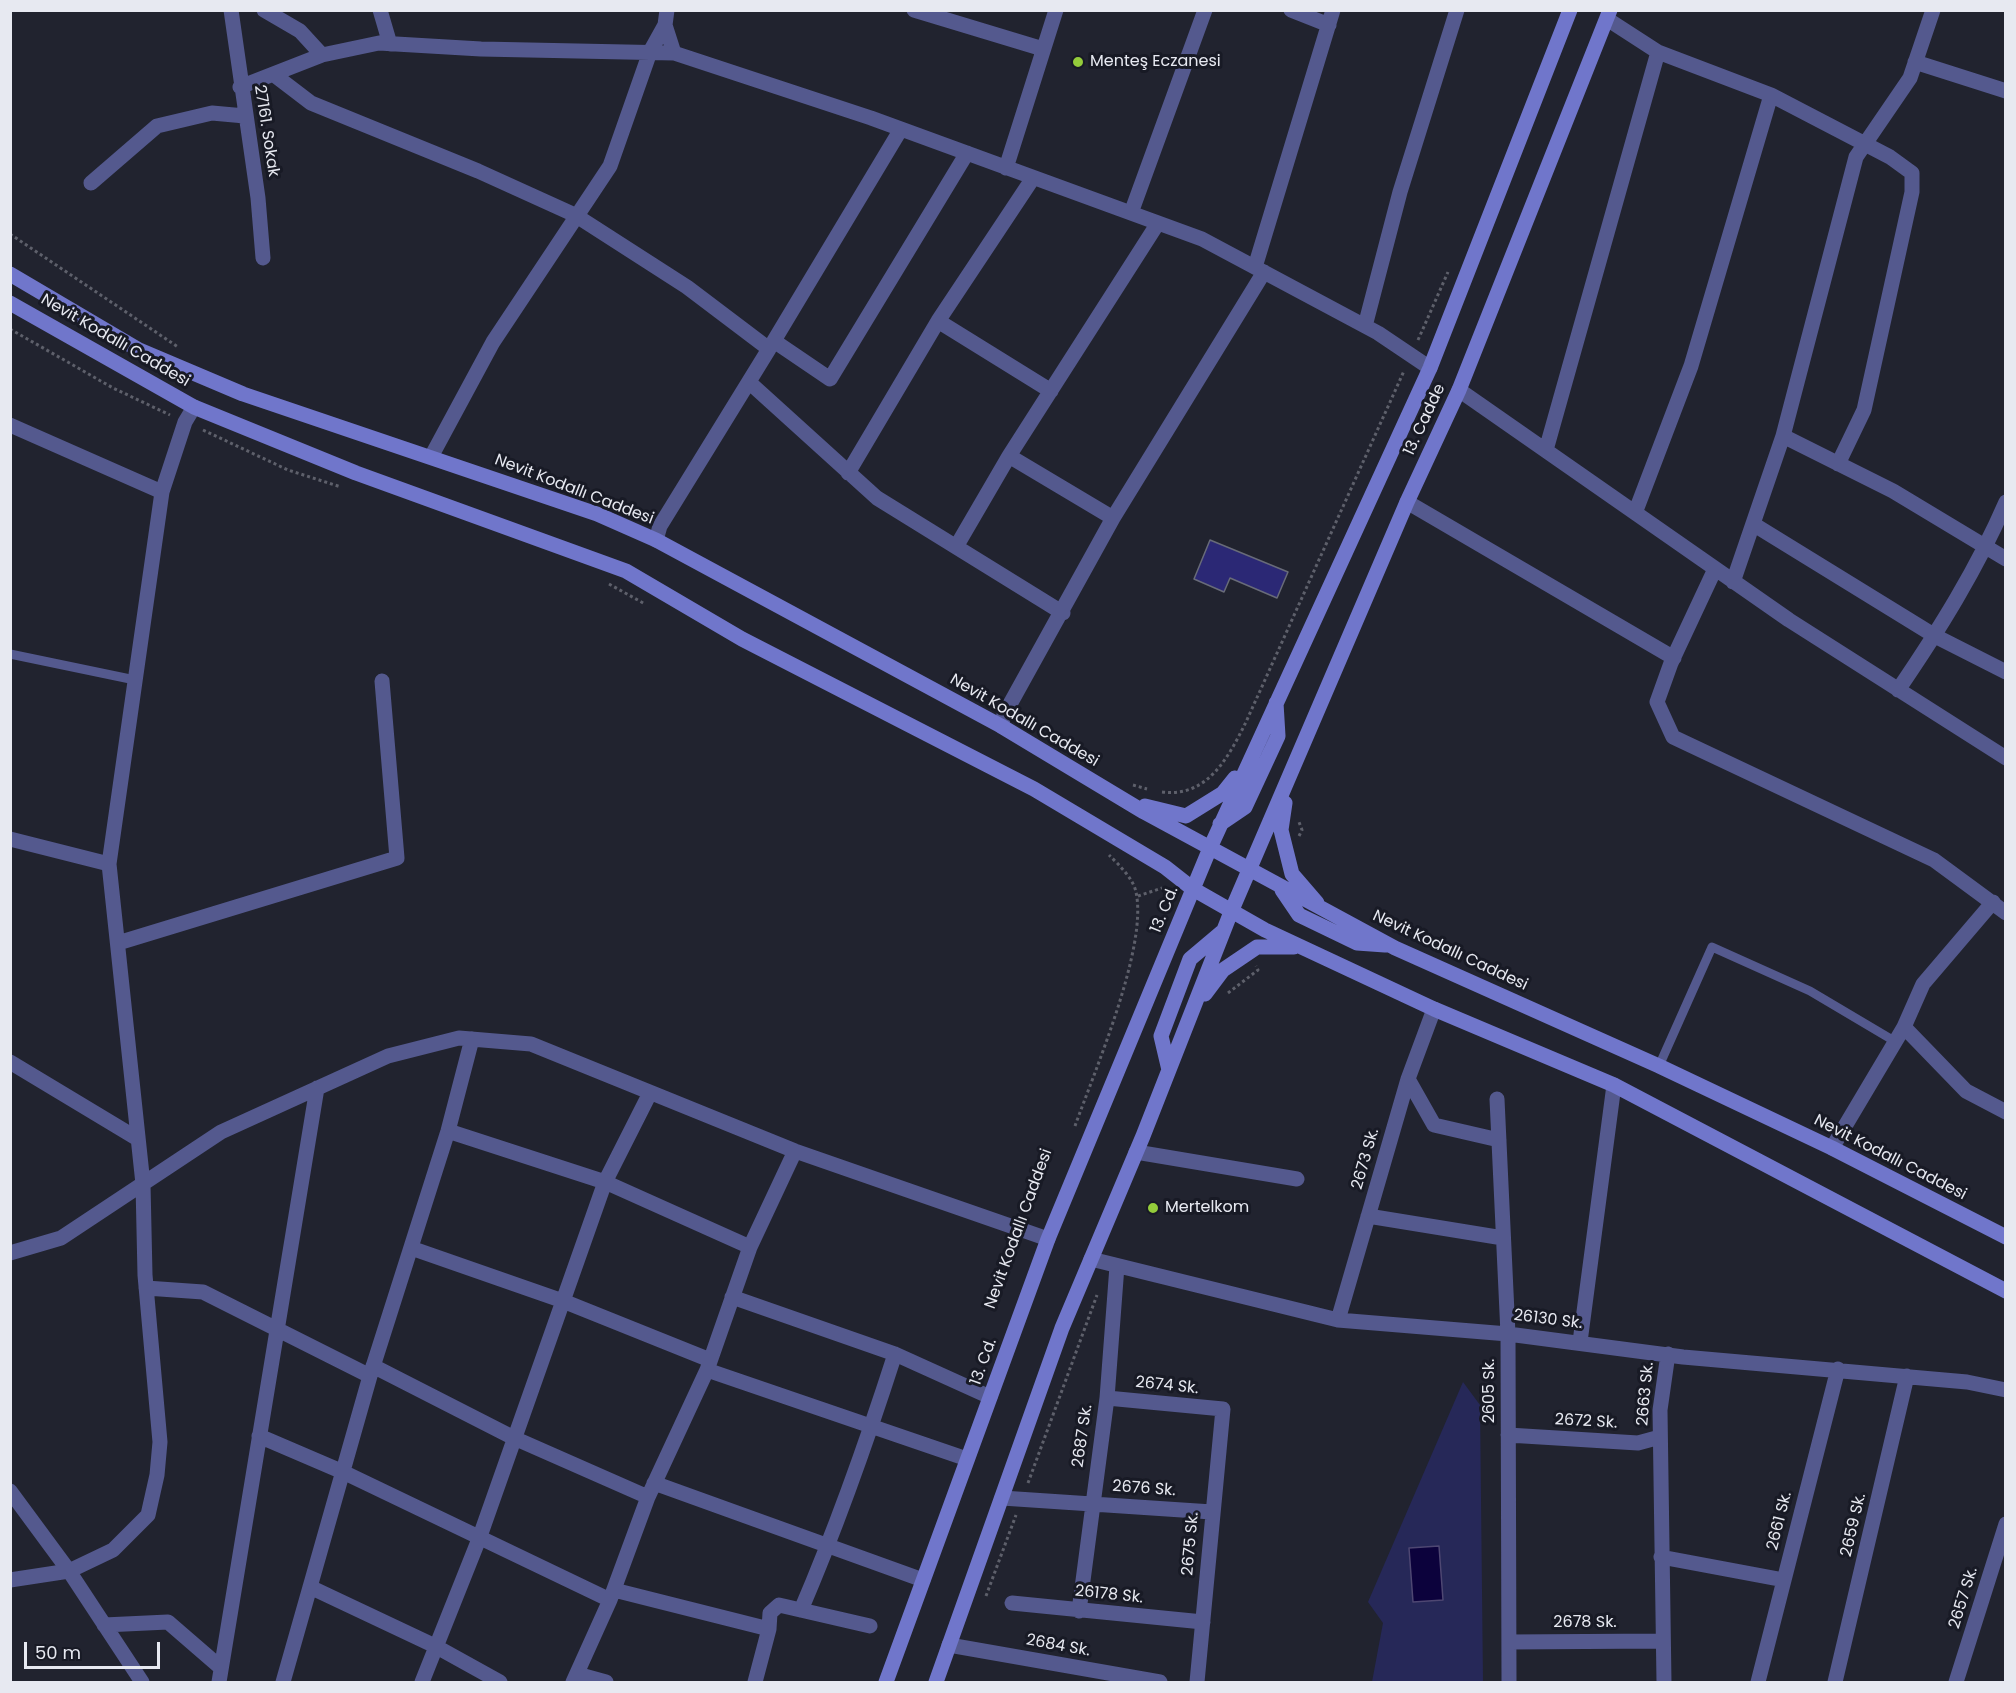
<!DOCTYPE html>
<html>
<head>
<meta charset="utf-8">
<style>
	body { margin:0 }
	#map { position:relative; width:2016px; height:1693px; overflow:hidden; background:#21232f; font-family:Poppins,sans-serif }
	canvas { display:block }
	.frame { position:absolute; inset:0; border:12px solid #e7e9f1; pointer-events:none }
	.scale { position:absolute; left:24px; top:1642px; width:136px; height:27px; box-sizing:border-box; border:3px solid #e7e9f1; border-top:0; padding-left:8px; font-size:18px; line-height:21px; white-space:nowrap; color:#e7e9f1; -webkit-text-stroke:4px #181a25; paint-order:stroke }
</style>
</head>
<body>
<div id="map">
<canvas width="2016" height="1693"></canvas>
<div class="frame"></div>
<div class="scale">50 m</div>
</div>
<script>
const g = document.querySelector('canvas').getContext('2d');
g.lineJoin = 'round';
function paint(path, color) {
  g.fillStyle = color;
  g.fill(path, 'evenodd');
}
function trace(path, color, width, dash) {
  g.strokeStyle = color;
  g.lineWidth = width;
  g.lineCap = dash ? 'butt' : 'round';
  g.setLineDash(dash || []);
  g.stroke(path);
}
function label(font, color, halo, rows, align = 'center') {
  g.font = font + ' Poppins,sans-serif';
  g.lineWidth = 6;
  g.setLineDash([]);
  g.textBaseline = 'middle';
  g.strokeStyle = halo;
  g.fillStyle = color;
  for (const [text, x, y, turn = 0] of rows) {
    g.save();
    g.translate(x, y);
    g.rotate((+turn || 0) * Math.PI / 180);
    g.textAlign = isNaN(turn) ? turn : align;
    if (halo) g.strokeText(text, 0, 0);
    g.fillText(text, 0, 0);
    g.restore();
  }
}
const green = new Path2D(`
	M 1463,1382 L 1480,1405 L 1483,1682 L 1372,1682 L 1383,1623 L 1368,1602 Z`);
const water = new Path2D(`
	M 1439,1546 L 1443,1600 L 1413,1602 L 1409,1548 Z`);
const building = new Path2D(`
	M 1210,540 L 1288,572 L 1277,598 L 1230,578 L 1224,592 L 1194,579 Z`);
const path = new Path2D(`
	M 10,234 L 178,347
	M 10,329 L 113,388 L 170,415
	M 1418,340 L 1448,272
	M 203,430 L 288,470 L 341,487
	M 609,584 L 645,604
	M 1133,785 L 1147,789
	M 1162,792 C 1208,798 1229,756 1246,722 L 1404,371
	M 1299,836 L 1302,830 L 1299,822
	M 1138,896 L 1162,888
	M 1228,993 L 1258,970 L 1256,966
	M 1075,1126 C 1095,1070 1148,947 1136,892 C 1133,878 1119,865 1109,855
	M 1028,1483 L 1097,1295
	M 986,1596 L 1016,1515`);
const lane = new Path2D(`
	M 10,654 L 135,680
	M 1659,1066 L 1712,947 L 1810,991 L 1896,1042`);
const street = new Path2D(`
	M 231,10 L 258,198 L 263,258
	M 264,10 L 300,31 L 322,55
	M 380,10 L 390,44
	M 667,10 L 665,25 L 674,53
	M 914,10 L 1043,49
	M 1291,10 L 1329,25
	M 1607,19 L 1658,52 L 1771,95 L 1890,157 L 1912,173 L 1912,192 L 1864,410 L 1838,464
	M 1915,62 L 2006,91
	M 273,74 L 311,103 L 478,171 L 575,215 L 687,287 L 769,349 L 660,526 L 656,540
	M 240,87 L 322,55 L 379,43 L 481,49 L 674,53 L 871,118 L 1202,239 L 1378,333 L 1430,368
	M 1006,168 L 1056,10
	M 91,183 L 157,126 L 212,113 L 245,116
	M 1131,213 L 1205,10
	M 1255,267 L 1333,10
	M 938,321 L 1051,391
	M 1365,326 L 1400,192 L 1457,10
	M 774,341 L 830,379 L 967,153
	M 769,349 L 901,129
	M 750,383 L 877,498 L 1063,613
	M 1459,390 L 1789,620 L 2006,758
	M 10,425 L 162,492
	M 1783,436 L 1893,491 L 2006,559
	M 1546,450 L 1658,52
	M 1009,456 L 1113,518
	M 431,457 L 493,342 L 610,166 L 650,52 L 665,25
	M 848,473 L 938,321 L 1033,178
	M 1407,502 L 1674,658
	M 1635,513 L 1691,366 L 1771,95
	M 1753,524 L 1935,636 L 2006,672
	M 956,547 L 1009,456 L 1158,223
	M 1715,569 L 1671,663 L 1657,702 L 1673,737 L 1934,860 L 2006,913
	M 1733,582 L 1783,436 L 1856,157 L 1910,78 L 1933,10
	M 1898,690 C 1939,630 1977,569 2006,502
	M 1001,726 L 1004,715 L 1113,518 L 1264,272
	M 10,839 L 109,864
	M 118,943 L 397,858 L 382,681
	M 1904,1027 L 1966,1091 L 2006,1112
	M 10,1062 L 138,1139
	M 1408,1079 L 1434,1125 L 1499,1140
	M 1497,1099 L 1508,1334 L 1509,1682
	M 448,1131 L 605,1182 L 750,1247
	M 1832,1148 L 1904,1027 L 1923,984 L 1993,902
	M 1136,1152 L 1297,1179
	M 1368,1216 L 1503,1238
	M 411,1248 L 563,1301 L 710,1360
	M 10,1253 L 61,1238 L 221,1132 L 388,1056 L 459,1038 L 531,1044 L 795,1151 L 1048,1239
	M 1091,1259 L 1338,1320 L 1508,1334 L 1683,1357 L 1967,1382 L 2006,1390
	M 146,1288 L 203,1292 L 370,1376
	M 732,1297 L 895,1354 L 990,1397
	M 1338,1320 L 1408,1079 L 1434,1009
	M 1580,1342 L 1614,1085
	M 373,1366 L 514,1438 L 648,1497
	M 707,1370 L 967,1459
	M 1107,1398 L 1223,1409 L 1197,1682
	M 1508,1435 L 1638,1443 L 1660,1437
	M 259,1436 L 343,1472 L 610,1600
	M 654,1483 L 923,1580
	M 10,1491 L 69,1571 L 142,1682
	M 1002,1498 L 1212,1512
	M 1661,1557 L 1784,1580
	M 10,1580 L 69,1571 L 113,1550 L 148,1515 L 157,1475 L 160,1442 L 145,1275 L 143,1184 L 109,864 L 162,492 L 185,422 L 194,407
	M 310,1587 L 435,1646 L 500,1682
	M 614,1590 L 769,1629
	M 1012,1603 L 1203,1622
	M 801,1610 C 837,1526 867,1441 895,1354
	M 1079,1611 L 1107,1398 L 1117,1266
	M 104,1625 L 168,1622 L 220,1667
	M 1509,1642 L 1662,1641
	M 949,1645 L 1160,1682
	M 577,1674 L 606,1682
	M 219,1682 L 317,1088
	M 283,1682 L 370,1376 L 448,1131 L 472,1039
	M 422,1682 L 479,1539 L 605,1182 L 650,1093
	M 573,1682 L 610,1600 L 648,1497 L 707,1370 L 750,1247 L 795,1151
	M 755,1682 L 769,1629 L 770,1613 L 779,1605 L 870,1626
	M 1664,1682 L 1660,1410 L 1668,1354
	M 1758,1682 L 1838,1369
	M 1835,1682 L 1907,1376
	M 1956,1682 L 2006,1524`);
const secondary = new Path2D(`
	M 10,274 L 139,350 L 243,394 L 597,514 L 656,540 L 1001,726 L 1144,812 L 1395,948 L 1659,1066 L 1832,1148 L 2006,1237
	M 10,303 L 194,407 L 356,473 L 626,571 L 742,639 L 1034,789 L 1165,867 L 1193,889 L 1265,930 L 1434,1009 L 1614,1085 L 2006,1291
	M 1285,803 L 1281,830 L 1292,874 L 1317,903
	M 1145,806 L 1186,816 L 1223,793 L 1235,778
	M 1220,824 L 1245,807 L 1278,736 L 1276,703
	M 1282,890 L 1299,915 L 1357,943 L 1385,945
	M 1205,994 L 1223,970 L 1257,947 L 1294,947
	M 1169,1070 L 1161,1036 L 1190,959 L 1222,932
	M 886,1682 L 1048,1239 L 1210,848 L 1430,368 L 1570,10
	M 936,1682 L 1062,1328 L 1143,1136 L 1231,912 L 1407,502 L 1459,390 L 1610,10`);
const markers = [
	[1078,62,6,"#94cc3b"],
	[1153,1208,6,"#94cc3b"]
];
const poiNames = [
	["Menteş Eczanesi",1090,62],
	["Mertelkom",1165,1208]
];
const streetNames = [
	["27161. Sokak",266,131,81],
	["Nevit Kodallı Caddesi",115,341,30],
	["13. Cadde",1425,420,-65],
	["Nevit Kodallı Caddesi",574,490,21],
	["Nevit Kodallı Caddesi",1024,721,30],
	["13. Cd.",1165,910,-68],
	["Nevit Kodallı Caddesi",1450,951,25],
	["Nevit Kodallı Caddesi",1890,1158,27],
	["2673 Sk.",1366,1159,-74],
	["Nevit Kodallı Caddesi",1019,1229,-70],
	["26130 Sk.",1548,1320,7],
	["13. Cd.",984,1362,-70],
	["2674 Sk.",1167,1386,6],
	["2605 Sk.",1490,1391,-90],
	["2663 Sk.",1646,1394,-85],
	["2672 Sk.",1586,1422,3],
	["2687 Sk.",1083,1436,-82],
	["2676 Sk.",1144,1489,4],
	["2661 Sk.",1780,1521,-76],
	["2659 Sk.",1854,1525,-77],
	["2675 Sk.",1191,1544,-85],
	["26178 Sk.",1109,1595,6],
	["2657 Sk.",1964,1598,-73],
	["2678 Sk.",1585,1623],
	["2684 Sk.",1058,1646,10]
];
paint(green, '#262858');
paint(water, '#0c023c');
trace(water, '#4e4772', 1.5);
paint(building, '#2b2875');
trace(building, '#686b79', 1.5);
trace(path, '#5e606b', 3, [3, 3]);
trace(lane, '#54598e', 9);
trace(street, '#54598e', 15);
trace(secondary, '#7076cb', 15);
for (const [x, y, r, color] of markers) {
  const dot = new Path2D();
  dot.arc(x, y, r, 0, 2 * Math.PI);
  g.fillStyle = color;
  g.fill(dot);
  trace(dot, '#181a25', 2);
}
label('16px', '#e7e9f1', '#181a25', poiNames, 'left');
label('16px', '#e7e9f1', '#181a25', streetNames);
</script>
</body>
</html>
